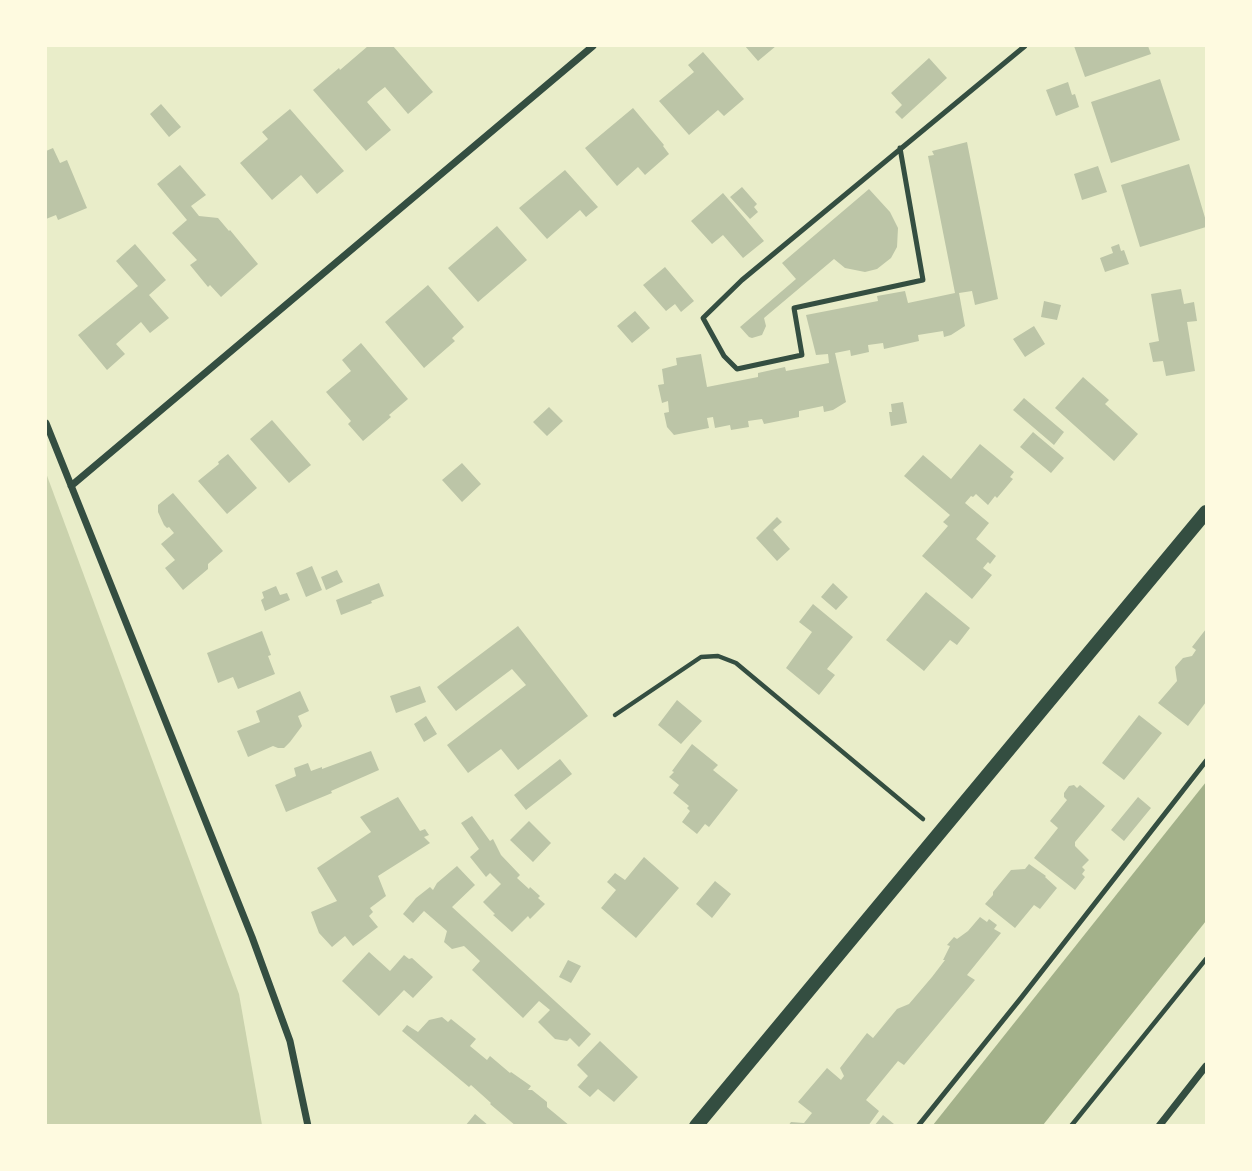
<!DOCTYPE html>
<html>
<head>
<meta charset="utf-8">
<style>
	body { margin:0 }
	#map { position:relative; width:1252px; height:1171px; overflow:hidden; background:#e9edc9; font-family:Quicksand,sans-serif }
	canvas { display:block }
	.frame { position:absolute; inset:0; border:47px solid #fefae0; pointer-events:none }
</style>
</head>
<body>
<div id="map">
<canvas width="1252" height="1171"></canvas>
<div class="frame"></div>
</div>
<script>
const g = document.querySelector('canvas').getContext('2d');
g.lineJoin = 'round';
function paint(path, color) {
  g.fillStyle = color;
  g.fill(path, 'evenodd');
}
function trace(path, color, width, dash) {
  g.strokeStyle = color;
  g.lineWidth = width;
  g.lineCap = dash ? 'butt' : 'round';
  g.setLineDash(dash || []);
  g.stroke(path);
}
const green = new Path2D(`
	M 46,473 L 239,994 L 262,1125 L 46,1125 Z`);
const water = new Path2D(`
	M 1206,782 L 1206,921 L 1043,1125 L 933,1125 Z`);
const building = new Path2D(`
	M 368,46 L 393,46 L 433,92 L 408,114 L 385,87 L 376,94 L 367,102 L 391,130 L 366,151 L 313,90 L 339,68 L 340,70 Z
	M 745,46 L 776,46 L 758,61 Z
	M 1074,46 L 1148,46 L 1151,54 L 1085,77 Z
	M 703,52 L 744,99 L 724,116 L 718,110 L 689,135 L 659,101 L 694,72 L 688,65 Z
	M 929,58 L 947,78 L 902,119 L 895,112 L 902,105 L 891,93 Z
	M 1160,79 L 1180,140 L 1111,163 L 1091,102 Z
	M 1068,82 L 1072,95 L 1075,94 L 1079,107 L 1056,116 L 1046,90 Z
	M 161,104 L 181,127 L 169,137 L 150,114 Z
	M 633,108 L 664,145 L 663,146 L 669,154 L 645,175 L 638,167 L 617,186 L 585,148 Z
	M 290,109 L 344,171 L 317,194 L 301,175 L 272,200 L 240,163 L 268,139 L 262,132 Z
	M 967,142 L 998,299 L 975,305 L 972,291 L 959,293 L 965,326 L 951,335 L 944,337 L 943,331 L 918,335 L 919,341 L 884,349 L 883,343 L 868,345 L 869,352 L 851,356 L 850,350 L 835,353 L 846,402 L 833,410 L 824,412 L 823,406 L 799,411 L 799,417 L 764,424 L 762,419 L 748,421 L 749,427 L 731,430 L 730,425 L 715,428 L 713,417 L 707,418 L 709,428 L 674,435 L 667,427 L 664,413 L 669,412 L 668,401 L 662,403 L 658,385 L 664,384 L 662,369 L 677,365 L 676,358 L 701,354 L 707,387 L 758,377 L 758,373 L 785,367 L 786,371 L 829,363 L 828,354 L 816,355 L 806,315 L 878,301 L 877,296 L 905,291 L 908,303 L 955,293 L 928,156 L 934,155 L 932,151 Z
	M 53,148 L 60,163 L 67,160 L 87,208 L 58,220 L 56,215 L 46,219 L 46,151 Z
	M 1189,164 L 1206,221 L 1206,227 L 1140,247 L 1121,185 Z
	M 180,165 L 206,195 L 191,206 L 199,216 L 218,218 L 229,231 L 230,230 L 258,264 L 221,297 L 210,285 L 208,287 L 190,265 L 197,260 L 172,233 L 187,220 L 157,184 Z
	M 1098,166 L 1107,192 L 1082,200 L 1074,174 Z
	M 565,170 L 598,207 L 586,217 L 580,210 L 547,239 L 519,208 Z
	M 742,187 L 757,204 L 754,207 L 758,212 L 750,219 L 730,197 Z
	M 869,189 L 890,212 L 898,228 L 897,247 L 891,258 L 877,269 L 865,272 L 845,268 L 834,259 L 764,318 L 766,326 L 762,335 L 752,338 L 749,337 L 740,327 L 796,279 L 782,263 Z
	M 723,193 L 764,241 L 743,258 L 723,235 L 712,244 L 691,221 Z
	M 497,226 L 527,260 L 478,302 L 448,268 Z
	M 135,244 L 166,280 L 149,295 L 169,318 L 150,333 L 141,322 L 116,344 L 125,354 L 107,370 L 78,335 L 138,286 L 116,261 Z
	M 1119,244 L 1121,251 L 1124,250 L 1129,264 L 1105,272 L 1100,258 L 1113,253 L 1111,247 Z
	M 665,267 L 694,301 L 681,312 L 675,304 L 666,311 L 643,285 Z
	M 428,285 L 464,327 L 452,338 L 455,341 L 424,368 L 385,322 Z
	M 1181,289 L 1184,304 L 1194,302 L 1197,321 L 1187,322 L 1195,371 L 1166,376 L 1163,361 L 1153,362 L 1149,343 L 1159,341 L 1151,294 Z
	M 1044,301 L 1061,305 L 1057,320 L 1041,317 Z
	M 635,311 L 650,328 L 632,343 L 617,326 Z
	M 1034,326 L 1045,344 L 1025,357 L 1013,339 Z
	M 361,343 L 408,399 L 389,415 L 391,417 L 363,441 L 348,424 L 351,421 L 326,392 L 351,371 L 342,360 Z
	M 1083,377 L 1109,400 L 1105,404 L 1138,434 L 1114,461 L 1055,408 Z
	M 1024,398 L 1064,432 L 1054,445 L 1013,410 Z
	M 903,402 L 907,423 L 891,426 L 889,412 L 892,412 L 891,404 Z
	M 549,407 L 563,421 L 547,436 L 533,422 Z
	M 272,420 L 311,465 L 289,483 L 250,439 Z
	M 1033,432 L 1064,458 L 1051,473 L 1020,447 Z
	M 980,444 L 1014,472 L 1010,477 L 1013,479 L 997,498 L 995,496 L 988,505 L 976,494 L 973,497 L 971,496 L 965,503 L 989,523 L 976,539 L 996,556 L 990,564 L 988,562 L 983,568 L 992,575 L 972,599 L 922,556 L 948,526 L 943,522 L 950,515 L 904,476 L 923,455 L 951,479 Z
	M 228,454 L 257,488 L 227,514 L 198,481 L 219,464 L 218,462 Z
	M 462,463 L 481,484 L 462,502 L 442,480 Z
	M 173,493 L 223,551 L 208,564 L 208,569 L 183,590 L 165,568 L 175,560 L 161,544 L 174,533 L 169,527 L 167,528 L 164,525 L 158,512 L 158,505 Z
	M 777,517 L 782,522 L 773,530 L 790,549 L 777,561 L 756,538 Z
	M 312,566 L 322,590 L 306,597 L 296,573 Z
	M 337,570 L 343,582 L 326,590 L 321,577 Z
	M 379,583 L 384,596 L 371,601 L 372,603 L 341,615 L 336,600 Z
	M 833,583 L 848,597 L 836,610 L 821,597 Z
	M 276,586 L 280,595 L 287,593 L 290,600 L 265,611 L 261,600 L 264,598 L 262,592 Z
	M 926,592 L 970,628 L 957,645 L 950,640 L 924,671 L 886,640 Z
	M 813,604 L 853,637 L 827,669 L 835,675 L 819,695 L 786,668 L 812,632 L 799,622 Z
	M 518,626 L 588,716 L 518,770 L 501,749 L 468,773 L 447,745 L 526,685 L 512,669 L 456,711 L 437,687 Z
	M 1206,629 L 1206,702 L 1188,726 L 1158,703 L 1177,681 L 1175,667 L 1183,658 L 1192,656 L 1196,650 L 1192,647 Z
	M 262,631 L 271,655 L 268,656 L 275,674 L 238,689 L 233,677 L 218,683 L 207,653 Z
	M 420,686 L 426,702 L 396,713 L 390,696 Z
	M 300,691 L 309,711 L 298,716 L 302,726 L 290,742 L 284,748 L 278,748 L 273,746 L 248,757 L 237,731 L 260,722 L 256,711 Z
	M 677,700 L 702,721 L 681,744 L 658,725 Z
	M 1139,715 L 1162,733 L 1124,780 L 1102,763 Z
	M 426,716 L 437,734 L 424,742 L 414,724 Z
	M 692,744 L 718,765 L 713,770 L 738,790 L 709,827 L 705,824 L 697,834 L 682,822 L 690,811 L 687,808 L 689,806 L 673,793 L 679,785 L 669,777 L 674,772 L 672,771 Z
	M 371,751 L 379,770 L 331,791 L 332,793 L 286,812 L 275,785 L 296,776 L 294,768 L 308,763 L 311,771 L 322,767 L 322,769 Z
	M 560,759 L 572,774 L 526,810 L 514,795 Z
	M 1074,785 L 1077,788 L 1080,785 L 1105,806 L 1075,842 L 1075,846 L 1089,860 L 1082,867 L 1085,870 L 1082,874 L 1085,877 L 1075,890 L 1034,858 L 1058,828 L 1050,821 L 1067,800 L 1064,797 L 1064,793 L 1069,786 Z
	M 398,797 L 420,831 L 425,829 L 429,835 L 424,837 L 430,843 L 378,876 L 386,896 L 370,908 L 373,912 L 369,916 L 378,927 L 353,946 L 345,936 L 332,947 L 319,933 L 311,912 L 337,901 L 317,868 L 371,832 L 360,817 Z
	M 1138,797 L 1151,808 L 1124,841 L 1111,830 Z
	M 472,816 L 490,841 L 493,839 L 501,855 L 520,875 L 517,878 L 529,889 L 530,887 L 540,896 L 538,898 L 545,904 L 530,919 L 528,916 L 512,932 L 493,915 L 495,914 L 483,902 L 501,884 L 490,873 L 486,877 L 470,857 L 479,849 L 461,823 Z
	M 529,821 L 551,843 L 533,862 L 510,840 Z
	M 644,857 L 679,888 L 636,938 L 601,908 L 616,890 L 607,882 L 615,873 L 625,880 Z
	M 1029,864 L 1046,876 L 1045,877 L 1057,888 L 1040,909 L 1034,905 L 1015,928 L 985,904 L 993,895 L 993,892 L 1011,870 L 1025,869 Z
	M 457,866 L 475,885 L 452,907 L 591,1034 L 579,1047 L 570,1038 L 567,1041 L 555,1039 L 538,1022 L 550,1010 L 539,1001 L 523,1018 L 472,970 L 480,961 L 464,946 L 452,949 L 444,942 L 447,931 L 424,911 L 413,923 L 403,914 L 416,898 L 430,887 L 433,890 L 437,883 Z
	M 715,881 L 731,894 L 712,918 L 696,904 Z
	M 980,917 L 987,922 L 989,919 L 997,925 L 994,929 L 1001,933 L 967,975 L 975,980 L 904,1065 L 898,1061 L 866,1100 L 879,1111 L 868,1126 L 788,1126 L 791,1122 L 804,1123 L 812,1113 L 798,1102 L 827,1068 L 841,1080 L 844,1076 L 840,1068 L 867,1033 L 873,1038 L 897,1009 L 909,1004 L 932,977 L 945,960 L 943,960 L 950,946 L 947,945 L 954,937 L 957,939 L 968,931 Z
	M 369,952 L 390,971 L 404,955 L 409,959 L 412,958 L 433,977 L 413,998 L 404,990 L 379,1016 L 342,981 Z
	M 568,960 L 581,966 L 571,983 L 559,977 Z
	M 442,1017 L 448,1022 L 451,1019 L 476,1039 L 470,1046 L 487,1060 L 490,1056 L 510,1073 L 511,1072 L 531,1086 L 528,1090 L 532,1090 L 547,1102 L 547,1107 L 570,1126 L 516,1126 L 490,1104 L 491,1103 L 471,1085 L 469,1087 L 402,1031 L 407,1025 L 418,1032 L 429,1020 Z
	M 600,1041 L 638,1077 L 614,1102 L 598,1089 L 590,1097 L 578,1087 L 588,1076 L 577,1065 Z
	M 475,1114 L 489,1126 L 465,1126 Z
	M 883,1115 L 894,1124 L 893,1126 L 874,1126 Z`);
const path = new Path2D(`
	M 615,715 L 701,657 L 718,656 L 736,663 L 923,819
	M 1071,1126 L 1206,959`);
const service = new Path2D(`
	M 900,148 L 923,280 L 794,308 L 802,355 L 737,369 L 724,356 L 703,318 L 742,280 L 1025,46
	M 918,1126 L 1021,998 L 1206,761`);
const minor = new Path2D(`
	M 46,423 L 252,937 L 290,1041 L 308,1126
	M 71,486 L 593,46
	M 1159,1126 L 1206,1066`);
const secondary = new Path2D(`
	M 696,1126 L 1206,512`);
paint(green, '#cad2ad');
paint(water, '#a3b18a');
paint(building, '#bcc5a7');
trace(path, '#344e41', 4.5);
trace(service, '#344e41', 5);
trace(minor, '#344e41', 7);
trace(secondary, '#344e41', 14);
</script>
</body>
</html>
